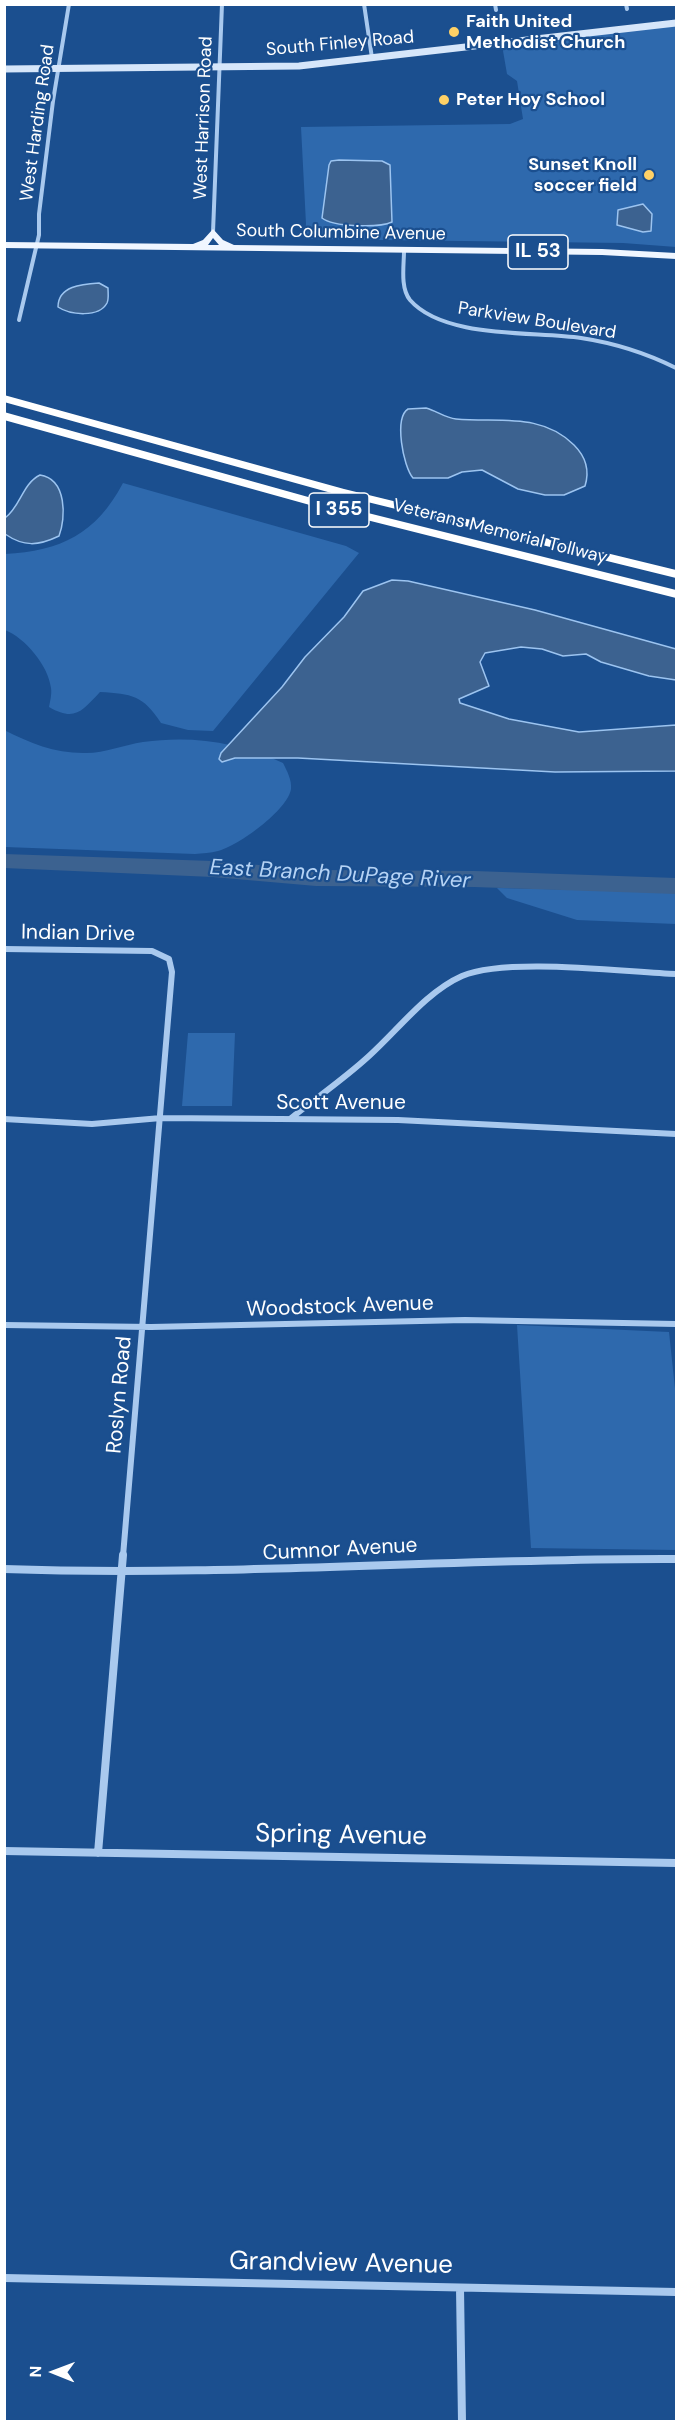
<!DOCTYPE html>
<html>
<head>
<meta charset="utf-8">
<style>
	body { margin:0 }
	#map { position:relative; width:681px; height:2426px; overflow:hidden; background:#1b4f8f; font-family:"DM Sans",sans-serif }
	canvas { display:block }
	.frame { position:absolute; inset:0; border:6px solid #fff; pointer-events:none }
	.north { position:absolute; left:24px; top:2342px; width:60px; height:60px; -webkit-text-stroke:4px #1b4f8f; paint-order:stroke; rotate:271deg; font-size:16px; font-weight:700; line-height:24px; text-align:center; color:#fff }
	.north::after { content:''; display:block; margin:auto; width:21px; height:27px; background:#fff; clip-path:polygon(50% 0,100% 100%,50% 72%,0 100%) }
</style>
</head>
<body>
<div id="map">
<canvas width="681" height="2426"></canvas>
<div class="frame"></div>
<div class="north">N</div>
</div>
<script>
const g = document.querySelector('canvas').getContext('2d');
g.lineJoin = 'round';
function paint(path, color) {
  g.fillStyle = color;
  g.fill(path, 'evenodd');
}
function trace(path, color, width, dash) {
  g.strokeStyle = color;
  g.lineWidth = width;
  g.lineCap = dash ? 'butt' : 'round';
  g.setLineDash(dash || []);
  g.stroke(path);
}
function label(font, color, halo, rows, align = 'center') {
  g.font = font + ' "DM Sans",sans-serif';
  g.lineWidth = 4.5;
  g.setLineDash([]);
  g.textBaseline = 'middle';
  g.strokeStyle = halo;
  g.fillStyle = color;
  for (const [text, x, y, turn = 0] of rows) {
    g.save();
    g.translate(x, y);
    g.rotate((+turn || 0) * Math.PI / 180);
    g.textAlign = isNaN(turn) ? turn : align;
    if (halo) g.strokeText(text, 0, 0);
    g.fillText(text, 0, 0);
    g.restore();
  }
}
const green = new Path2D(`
	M 676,24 L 676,247 L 623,243 L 304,239 L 306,224 L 301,127 L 510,124 L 523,119 L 517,81 L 507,74 L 502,45 Z
	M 123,483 L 346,546 L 359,553 L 213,731 L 188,730 L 161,723 C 143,695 132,694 100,692 C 82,711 75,722 49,707 C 50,702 52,694 51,688 C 48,665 25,638 5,630 L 5,554 C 61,551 96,534 123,483 Z
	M 4,730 C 30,743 54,753 83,753 C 103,754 123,745 143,742 C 191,735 239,742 283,763 C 287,771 292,780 291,789 C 288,810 238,846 218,851 C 211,853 202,853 195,854 L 5,847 Z
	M 497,888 L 676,892 L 676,924 L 577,920 L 507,898 Z
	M 188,1033 L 235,1033 L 232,1106 L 182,1106 Z
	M 517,1325 L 669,1332 L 676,1398 L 676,1550 L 531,1548 Z`);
const water = new Path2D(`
	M 339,160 L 382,161 L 390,165 L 392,222 C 379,228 333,227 322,218 L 329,165 L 331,161 Z
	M 643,204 L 652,214 L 651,231 L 643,232 L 617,225 L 618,210 Z
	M 99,283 L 108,288 C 108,293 109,299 107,303 C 99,318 70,315 58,307 C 58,286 82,284 99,283 Z
	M 426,408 C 437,411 445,418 456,419 C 498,423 541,412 574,445 C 586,457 590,470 585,486 L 564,495 L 545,495 L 518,489 L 482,470 L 462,472 L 448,478 L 413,478 C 403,466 394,418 408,409 Z
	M 40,475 C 67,479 66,518 59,536 C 38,546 24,547 5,534 L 5,518 C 21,506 22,484 40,475 Z
	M 392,580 L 408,581 L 535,610 L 676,649 L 676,680 L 649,676 L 601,662 L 586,654 L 563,656 L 542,649 L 521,647 L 485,653 L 480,662 L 489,686 L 459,699 L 460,703 L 509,719 L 579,732 L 676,725 L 676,771 L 555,772 L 298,758 L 235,758 L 222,762 L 219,759 L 221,753 L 282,687 L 305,657 L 344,617 L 363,591 Z`);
const river = new Path2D(`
	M 4,854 L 213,861 L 316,870 L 474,871 L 676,878 L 676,894 L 474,887 L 316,886 L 213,877 L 4,868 Z`);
const minorFar2 = new Path2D(`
	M 364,4 L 372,58
	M 495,4 L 496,10
	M 626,4 L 627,9
	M 213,232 L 222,4
	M 404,251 C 404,265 400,288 410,300 C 444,339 534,331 581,338 C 614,343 646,353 676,368
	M 19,320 L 39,235 L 39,214 L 53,101 L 69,4`);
const minorFar1 = new Path2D(`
	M 4,949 L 152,951 L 169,959 L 172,972 L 123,1556
	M 4,1119 L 92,1124 L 161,1118 L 398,1120 L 676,1134
	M 290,1119 C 316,1098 344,1079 369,1056 C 398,1030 426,992 462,976 C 507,957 624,972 676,974
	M 4,1325 L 151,1327 L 465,1320 L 676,1324`);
const minor = new Path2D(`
	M 4,1569 C 228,1577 452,1558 676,1559
	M 4,1851 L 676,1863
	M 98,1853 L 123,1555
	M 4,2278 L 676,2292
	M 460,2288 L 462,2422`);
const secondary = new Path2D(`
	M 4,69 L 299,66 L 676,23`);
const primary = new Path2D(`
	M 213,229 L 223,240 L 234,245 L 602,249 L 676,253 L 676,259 L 602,255 L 4,248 L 4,242 L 193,244 L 203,240 ZM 213,238 L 219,245 L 208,245 Z`);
const motorway = new Path2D(`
	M 4,395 L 344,489 L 676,570 L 676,578 L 335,494 L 4,402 Z
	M 4,412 L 344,507 L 676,590 L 676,598 L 335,512 L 4,420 Z`);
const markers = [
	[454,32,6,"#ffd166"],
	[444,100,6,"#ffd166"],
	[649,175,6,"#ffd166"]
];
const farPoinames = [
	["Faith United",466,22],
	["Methodist Church",466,43],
	["Peter Hoy School",456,100],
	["Sunset Knoll",637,165,"right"],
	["soccer field",637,186,"right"]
];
const farStreetnames = [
	["South Finley Road",340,44,-5],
	["West Harrison Road",204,118,-88],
	["West Harding Road",38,123,-82],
	["South Columbine Avenue",341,233,1],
	["Parkview Boulevard",537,321,9],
	["Veterans Memorial Tollway",500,532,14]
];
const shields = [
	[538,252,60],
	[339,510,60]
];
const shieldNames = [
	["IL 53",538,252],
	["I 355",339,510]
];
const streetNames = [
	["Indian Drive",78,934,1],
	["Scott Avenue",341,1103],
	["Woodstock Avenue",340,1307,-2],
	["Roslyn Road",120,1395,-85],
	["Cumnor Avenue",340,1550,-3]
];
const waterNames = [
	["East Branch DuPage River",340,875,3]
];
const nearStreetnames = [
	["Spring Avenue",341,1836,1],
	["Grandview Avenue",341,2264,1]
];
paint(green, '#2e69ad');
paint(water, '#3c6290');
trace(water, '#9cc4f0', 1.5);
paint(river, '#3c6290');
trace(minorFar2, '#a9c9ee', 4);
trace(minorFar1, '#a9c9ee', 6);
trace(minor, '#a9c9ee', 8);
trace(secondary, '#d6e6fa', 7);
paint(primary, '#f0f6ff');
paint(motorway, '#fff');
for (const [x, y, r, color] of markers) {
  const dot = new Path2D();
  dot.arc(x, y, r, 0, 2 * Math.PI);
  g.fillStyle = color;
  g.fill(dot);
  trace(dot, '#1b4f8f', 2);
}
label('bold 18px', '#fff', '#1b4f8f', farPoinames, 'left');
label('18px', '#fff', '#1b4f8f', farStreetnames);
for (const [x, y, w] of shields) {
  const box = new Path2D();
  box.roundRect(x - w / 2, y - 17, w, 34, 4.5);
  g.fillStyle = '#1b4f8f';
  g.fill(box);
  trace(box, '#fff', 1.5);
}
label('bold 20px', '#fff', null, shieldNames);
label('21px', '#fff', '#1b4f8f', streetNames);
label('italic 22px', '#b5d3f5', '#1b4f8f', waterNames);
label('26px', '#fff', '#1b4f8f', nearStreetnames);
</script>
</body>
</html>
